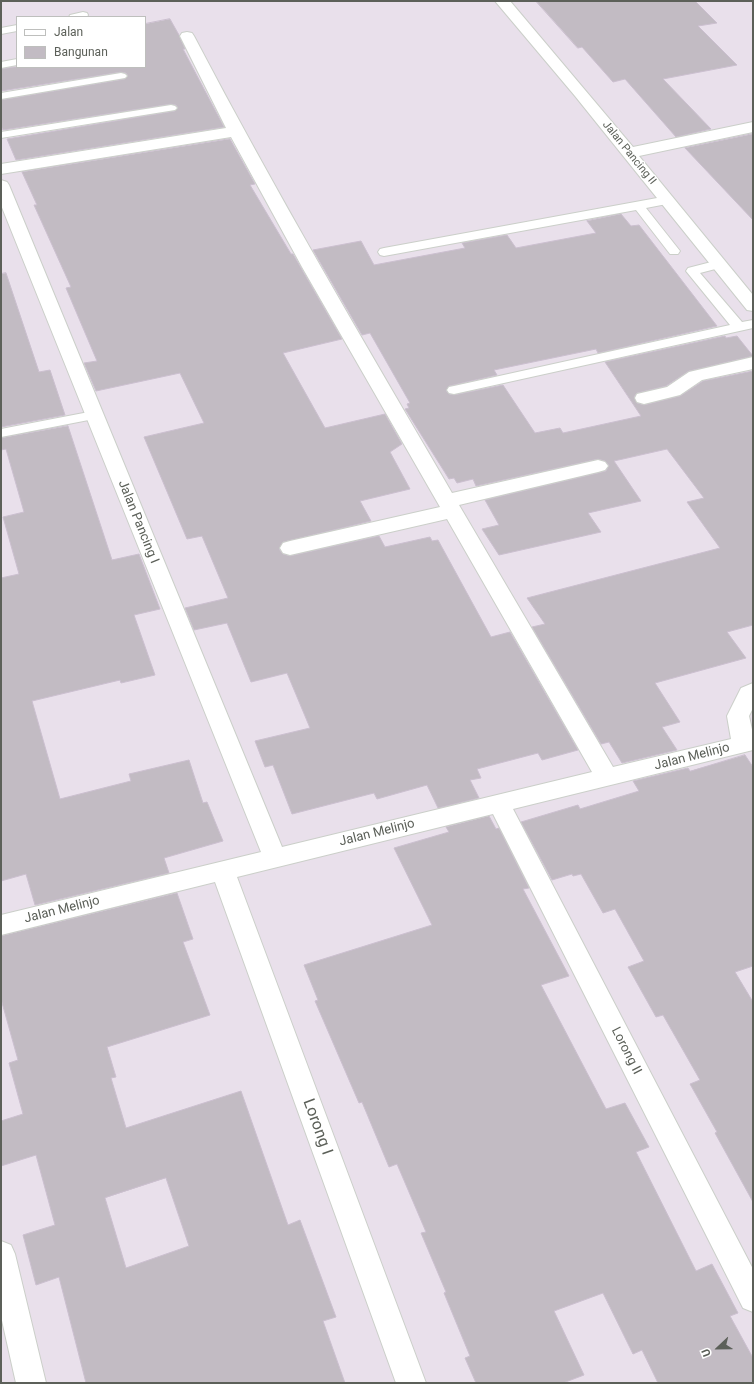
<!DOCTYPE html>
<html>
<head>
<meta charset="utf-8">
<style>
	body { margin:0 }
	#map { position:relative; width:754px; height:1384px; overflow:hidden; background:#e9e0eb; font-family:Roboto,sans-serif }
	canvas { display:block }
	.frame { position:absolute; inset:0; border:2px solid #5c6059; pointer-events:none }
	.legend { position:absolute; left:16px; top:16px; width:130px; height:52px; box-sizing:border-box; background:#fff; border:1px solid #bebfbd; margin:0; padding:5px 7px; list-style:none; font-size:12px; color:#5c6059 }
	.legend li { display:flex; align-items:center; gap:8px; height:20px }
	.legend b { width:20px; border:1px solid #bebfbd }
	.north { position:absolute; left:698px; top:1328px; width:40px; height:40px; -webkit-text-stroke:3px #fff; paint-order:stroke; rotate:248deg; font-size:11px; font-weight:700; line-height:16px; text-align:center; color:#5c6059 }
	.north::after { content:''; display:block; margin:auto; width:14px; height:18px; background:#5c6059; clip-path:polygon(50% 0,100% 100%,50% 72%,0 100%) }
</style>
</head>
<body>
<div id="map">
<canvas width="754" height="1384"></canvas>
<div class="frame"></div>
<ul class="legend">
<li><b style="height:5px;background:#fff"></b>Jalan</li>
<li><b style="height:11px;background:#c2bbc3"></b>Bangunan</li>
</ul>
<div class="north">U</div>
</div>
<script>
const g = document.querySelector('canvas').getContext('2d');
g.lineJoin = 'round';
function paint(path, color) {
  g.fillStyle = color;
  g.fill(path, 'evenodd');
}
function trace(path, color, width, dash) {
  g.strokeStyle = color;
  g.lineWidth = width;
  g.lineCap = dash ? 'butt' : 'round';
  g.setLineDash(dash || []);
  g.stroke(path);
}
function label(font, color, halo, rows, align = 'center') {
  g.font = font + ' Roboto,sans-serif';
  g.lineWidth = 3;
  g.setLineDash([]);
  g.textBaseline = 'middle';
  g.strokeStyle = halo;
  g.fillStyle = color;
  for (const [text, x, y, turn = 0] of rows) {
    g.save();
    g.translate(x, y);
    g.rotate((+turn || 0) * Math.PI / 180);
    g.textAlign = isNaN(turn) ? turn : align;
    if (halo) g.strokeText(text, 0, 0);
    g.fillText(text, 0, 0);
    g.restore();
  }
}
const building = new Path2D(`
	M 536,1 L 695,1 L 717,23 L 698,26 L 737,65 L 663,79 L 711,129 L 676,137 L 625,79 L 613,82 L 582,47 L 578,48 Z
	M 170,19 L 179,35 L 185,49 L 183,49 L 224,127 L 16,160 L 7,139 L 175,111 L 178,108 L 176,105 L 171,104 L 3,130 L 1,126 L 1,100 L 125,79 L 128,76 L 126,73 L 121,72 L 1,91 L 1,69 L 14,67 L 145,67 L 145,24 Z
	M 753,134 L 753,220 L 685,148 Z
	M 230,139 L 255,184 L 250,185 L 291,254 L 293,254 L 342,339 L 283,353 L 325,428 L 385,414 L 402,444 L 390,452 L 410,489 L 360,501 L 371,521 L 283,542 L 279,549 L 283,554 L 290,556 L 379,536 L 385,547 L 430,537 L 432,541 L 438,540 L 491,637 L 510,632 L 578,750 L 542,760 L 538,753 L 477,769 L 481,778 L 470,780 L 479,798 L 438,808 L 427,785 L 377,799 L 374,793 L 292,814 L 273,765 L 265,767 L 255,741 L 310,728 L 287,673 L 251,682 L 227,623 L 194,630 L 185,608 L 228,598 L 202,536 L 187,539 L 144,437 L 204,423 L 180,373 L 96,391 L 84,363 L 97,361 L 66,288 L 71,287 L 34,205 L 37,205 L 22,172 Z
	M 621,214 L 631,226 L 639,225 L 717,326 L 598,353 L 596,349 L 494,370 L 497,375 L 449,386 L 446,391 L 449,394 L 454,395 L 503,385 L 535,433 L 560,428 L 563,433 L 641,416 L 605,362 L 725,336 L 726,338 L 737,336 L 753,356 L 689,371 L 666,386 L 637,393 L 634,397 L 637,403 L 644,405 L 680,396 L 703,381 L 753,371 L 753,625 L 727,632 L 746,658 L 655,683 L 680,722 L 662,727 L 677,750 L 622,763 L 609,742 L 601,744 L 532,627 L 545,624 L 527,598 L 720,548 L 687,502 L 704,498 L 667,449 L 614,461 L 641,501 L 588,513 L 601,532 L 499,555 L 482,529 L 499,525 L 485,500 L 598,473 L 606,471 L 609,465 L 605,461 L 598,459 L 476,486 L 473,479 L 457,483 L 454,478 L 449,479 L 405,409 L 409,408 L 407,404 L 410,403 L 370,333 L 362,335 L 313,250 L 361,241 L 374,265 L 465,248 L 462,243 L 507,235 L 516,248 L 596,233 L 587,221 Z
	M 6,273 L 39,372 L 50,370 L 65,415 L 1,427 L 1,274 Z
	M 68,426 L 112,560 L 139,554 L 160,609 L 134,615 L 155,675 L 121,683 L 120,680 L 32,701 L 60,799 L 131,781 L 129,774 L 189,760 L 203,803 L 207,802 L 223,841 L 164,858 L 169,873 L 35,905 L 26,874 L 1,881 L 1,578 L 19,574 L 3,517 L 24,512 L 6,449 L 1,450 L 1,438 Z
	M 745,755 L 753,767 L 753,966 L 735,972 L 753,1002 L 753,1202 L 715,1133 L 717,1132 L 690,1084 L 700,1080 L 663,1015 L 656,1017 L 628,967 L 644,961 L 615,909 L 603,913 L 581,874 L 573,876 L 572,874 L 552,880 L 521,822 L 578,805 L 580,809 L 639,791 L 633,781 L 688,768 L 690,771 Z
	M 489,816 L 496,829 L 499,828 L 529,888 L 523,889 L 569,976 L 541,985 L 606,1109 L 625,1103 L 649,1147 L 636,1152 L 696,1271 L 712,1264 L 738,1313 L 730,1316 L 753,1358 L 753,1383 L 658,1383 L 642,1350 L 633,1354 L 603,1293 L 554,1311 L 584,1375 L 563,1383 L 476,1383 L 465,1358 L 470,1356 L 444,1293 L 446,1292 L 421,1233 L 426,1232 L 397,1164 L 389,1167 L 362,1102 L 359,1103 L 315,1001 L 318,1000 L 304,965 L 432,925 L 394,848 L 449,832 L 446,827 Z
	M 177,893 L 193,939 L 183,942 L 210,1015 L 107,1047 L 116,1077 L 111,1078 L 126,1128 L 241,1091 L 288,1225 L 300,1220 L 336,1317 L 323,1321 L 345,1383 L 86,1383 L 59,1277 L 36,1285 L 23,1235 L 55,1225 L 36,1155 L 1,1166 L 1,1121 L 23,1114 L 9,1063 L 18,1060 L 1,999 L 1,936 ZM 166,1178 L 189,1246 L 126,1268 L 105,1198 Z`);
const lane = new Path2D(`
	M 83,12 L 87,13 L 88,15 L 87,17 L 69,17 L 70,15 Z
	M 17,25 L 17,31 L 1,34 L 1,28 Z
	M 17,59 L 17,65 L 1,68 L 1,62 Z
	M 121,73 L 125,74 L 127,76 L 125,78 L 1,99 L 1,93 Z
	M 171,105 L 175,106 L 177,108 L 175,110 L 1,138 L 1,132 Z
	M 668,196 L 672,197 L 674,200 L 672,203 L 646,208 L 680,251 L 678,254 L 670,254 L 636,210 L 384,256 L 380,255 L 378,252 L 380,249 L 384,248 Z
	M 719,260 L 723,261 L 725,264 L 723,267 L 700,273 L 742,322 L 753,320 L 753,328 L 454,394 L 449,393 L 447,390 L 449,387 L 454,386 L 730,325 L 686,271 L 688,268 Z
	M 94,411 L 99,412 L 101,415 L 99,418 L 1,437 L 1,429 Z`);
const street = new Path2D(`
	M 495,1 L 510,1 L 633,147 L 753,122 L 753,132 L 639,156 L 753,295 L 753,311 L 747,310 L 575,96 Z
	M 187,32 L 192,33 L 194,36 C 275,191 364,342 452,493 L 598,460 L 605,462 L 608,466 L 605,470 L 598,472 L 459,505 L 613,767 L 731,739 L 727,716 L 741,688 L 753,683 L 753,708 L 749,716 L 753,734 L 753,750 L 513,809 L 753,1269 L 753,1312 L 743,1308 L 493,814 L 237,877 L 426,1383 L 396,1383 L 215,882 L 1,935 L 1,915 L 261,852 L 1,205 L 1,180 L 7,182 L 9,185 L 282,847 L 592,772 L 447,519 L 290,555 L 283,553 L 280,548 L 283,543 L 290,541 L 440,507 L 302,267 L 231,137 L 1,174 L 1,164 L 226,128 L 180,36 L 182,33 Z
	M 753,357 L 753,369 L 702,380 L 680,395 L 644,404 L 637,402 L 635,398 L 637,394 L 667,387 L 689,372 Z
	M 1,1241 L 11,1245 L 15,1254 L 46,1383 L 16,1383 L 1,1316 Z`);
const farStreetnames = [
	["Jalan Pancing II",629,153,51]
];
const streetNames = [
	["Jalan Pancing I",138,522,68],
	["Jalan Melinjo",692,757,-14],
	["Jalan Melinjo",377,833,-14],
	["Jalan Melinjo",62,910,-14],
	["Lorong II",626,1051,63]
];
const nearStreetnames = [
	["Lorong I",317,1127,70]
];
paint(building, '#c2bbc3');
trace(building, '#cbbfcf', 1);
trace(lane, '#cbcfc9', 2);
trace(street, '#cbcfc9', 2);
paint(lane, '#fff');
paint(street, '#fff');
label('11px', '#5c6059', '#fff', farStreetnames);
label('13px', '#5c6059', '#fff', streetNames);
label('16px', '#5c6059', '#fff', nearStreetnames);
</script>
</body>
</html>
